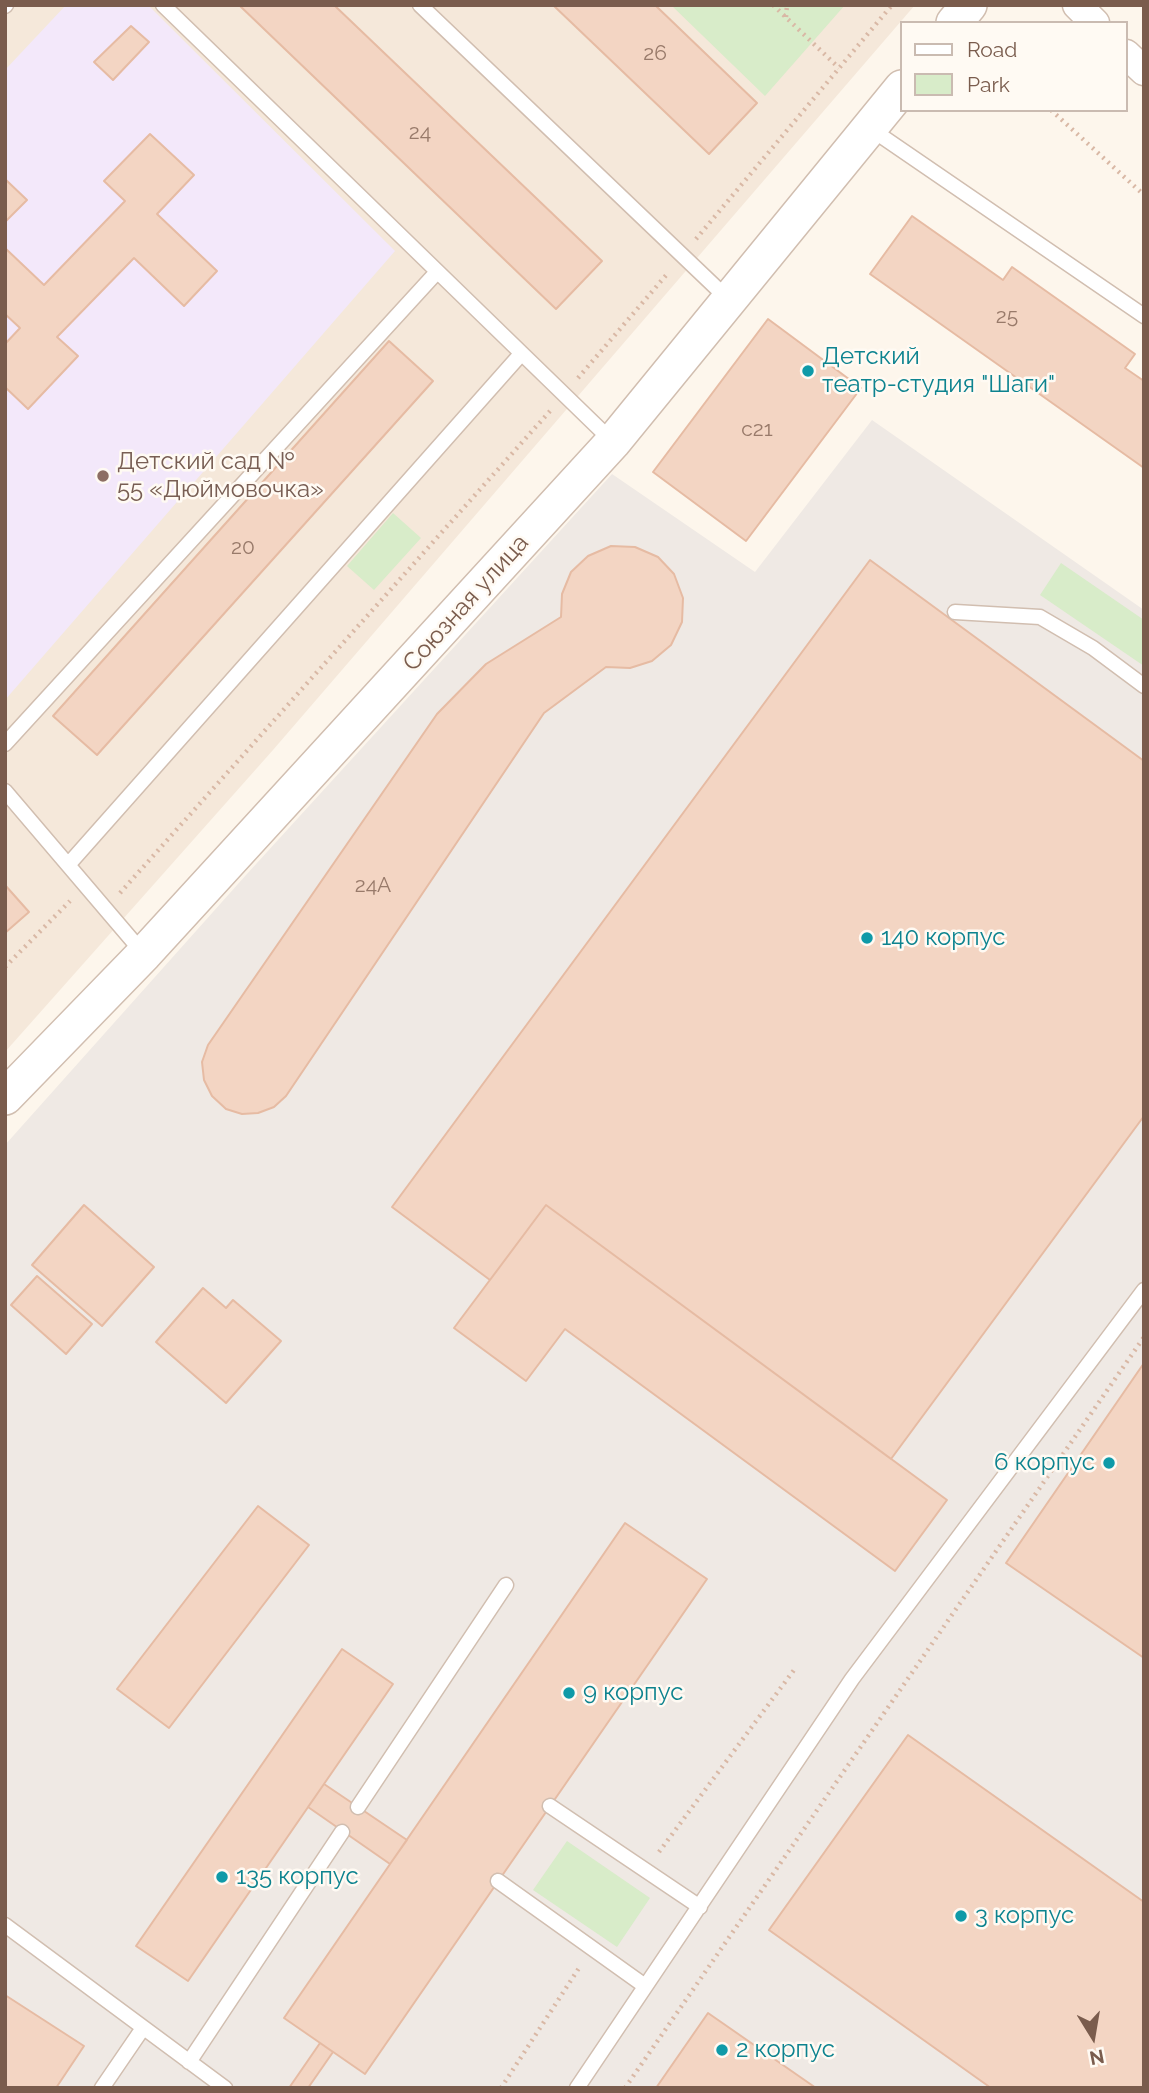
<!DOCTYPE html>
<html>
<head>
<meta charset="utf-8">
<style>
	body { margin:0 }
	#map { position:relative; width:1149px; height:2093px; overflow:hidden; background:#fdf6ec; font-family:Raleway,sans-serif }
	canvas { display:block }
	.frame { position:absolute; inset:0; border:7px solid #7a5c4d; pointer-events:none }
	.legend { position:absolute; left:900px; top:21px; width:228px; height:91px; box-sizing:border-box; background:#fffaf3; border:2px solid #cabbb1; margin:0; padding:9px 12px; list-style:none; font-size:21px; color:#7a5c4d }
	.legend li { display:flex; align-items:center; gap:14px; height:35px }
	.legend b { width:35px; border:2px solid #cabbb1 }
	.north { position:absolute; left:1058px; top:2002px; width:70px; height:70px; -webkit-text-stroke:5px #fffaf3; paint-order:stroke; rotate:169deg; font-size:19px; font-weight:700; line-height:28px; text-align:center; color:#7a5c4d }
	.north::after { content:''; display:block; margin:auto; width:24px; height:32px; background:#7a5c4d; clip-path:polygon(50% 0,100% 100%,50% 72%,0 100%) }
</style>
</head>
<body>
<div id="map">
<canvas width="1149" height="2093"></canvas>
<div class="frame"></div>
<ul class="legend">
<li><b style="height:9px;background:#fff"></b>Road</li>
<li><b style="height:19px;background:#d8ecc9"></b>Park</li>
</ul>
<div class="north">N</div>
</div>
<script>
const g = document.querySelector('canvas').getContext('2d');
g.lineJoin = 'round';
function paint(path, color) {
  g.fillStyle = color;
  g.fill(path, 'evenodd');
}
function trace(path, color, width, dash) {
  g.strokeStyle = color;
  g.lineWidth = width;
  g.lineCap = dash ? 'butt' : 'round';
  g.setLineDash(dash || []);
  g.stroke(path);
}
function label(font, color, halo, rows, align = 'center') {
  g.font = font + ' Raleway,sans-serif';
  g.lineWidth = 5;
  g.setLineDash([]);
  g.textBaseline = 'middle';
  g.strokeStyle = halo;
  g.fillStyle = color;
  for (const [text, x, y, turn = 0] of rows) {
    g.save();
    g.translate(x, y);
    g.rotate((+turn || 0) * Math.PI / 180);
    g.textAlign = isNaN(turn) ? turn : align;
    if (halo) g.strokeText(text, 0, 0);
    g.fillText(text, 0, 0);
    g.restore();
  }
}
const residential = new Path2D(`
	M 5,5 L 915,5 L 273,750 L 5,1052 Z`);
const industrial = new Path2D(`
	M 872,420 L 1144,610 L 1144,2088 L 5,2088 L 5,1145 L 246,875 L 612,474 L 755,572 Z`);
const education = new Path2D(`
	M 66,5 L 148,5 L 395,251 L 5,700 L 5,70 Z`);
const green = new Path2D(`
	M 671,5 L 845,5 L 765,96 Z
	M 393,513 L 421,538 L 374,590 L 347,566 Z
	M 1061,563 L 1144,620 L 1144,666 L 1040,595 Z
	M 567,1841 L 650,1898 L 617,1947 L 533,1890 Z`);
const building = new Path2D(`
	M 239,5 L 334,5 L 602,261 L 556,309 Z
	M 553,5 L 655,5 L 757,103 L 709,154 Z
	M 131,26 L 149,42 L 113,80 L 94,62 Z
	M 150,134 L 194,175 L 157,214 L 217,271 L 184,306 L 134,258 L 57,337 L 78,356 L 28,409 L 5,387 L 5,344 L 20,328 L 5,314 L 5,248 L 44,285 L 125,201 L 104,181 Z
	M 5,179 L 27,200 L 5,222 Z
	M 912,216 L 1003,280 L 1012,267 L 1135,354 L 1125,368 L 1144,381 L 1144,468 L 870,274 Z
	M 768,319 L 861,388 L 746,541 L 653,472 Z
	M 389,341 L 433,381 L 97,755 L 53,716 Z
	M 611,546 L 635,547 L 658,557 L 674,574 L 683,598 L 682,622 L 671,645 L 652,661 L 630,668 L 606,667 L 544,713 L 286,1096 L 274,1107 L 258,1113 L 242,1114 L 226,1109 L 212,1096 L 204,1080 L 202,1062 L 208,1045 L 437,714 L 486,664 L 561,617 L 562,594 L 571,572 L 588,556 Z
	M 870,560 L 1144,761 L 1144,1116 L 891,1459 L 546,1205 L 490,1280 L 392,1207 Z
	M 5,885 L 29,912 L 5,933 Z
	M 84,1205 L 154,1267 L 102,1326 L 32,1265 Z
	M 546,1205 L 947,1500 L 895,1571 L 565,1329 L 526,1381 L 454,1328 Z
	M 37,1276 L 92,1324 L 66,1354 L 11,1305 Z
	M 203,1288 L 226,1308 L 233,1300 L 281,1341 L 226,1403 L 156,1342 Z
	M 1144,1363 L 1144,1658 L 1006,1563 Z
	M 258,1506 L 309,1545 L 169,1728 L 117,1689 Z
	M 625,1523 L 707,1579 L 365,2074 L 284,2018 Z
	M 342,1649 L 393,1684 L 188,1981 L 136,1946 Z
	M 908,1735 L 1144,1902 L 1144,2088 L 991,2088 L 769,1930 Z
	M 324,1784 L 407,1840 L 390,1864 L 308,1807 Z
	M 5,1995 L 84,2046 L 56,2088 L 5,2088 Z
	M 708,2013 L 816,2088 L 656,2088 Z
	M 320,2043 L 333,2052 L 308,2088 L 289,2088 Z`);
const path = new Path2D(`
	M 773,5 L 839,68
	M 786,17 L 787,5
	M 1051,110 L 1144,195
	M 696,239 L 892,5
	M 578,378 L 668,273
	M 120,893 L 550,411
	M 5,967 L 70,901
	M 659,1852 L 794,1670
	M 501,2088 L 579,1968
	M 625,2088 L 1144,1337`);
const service = new Path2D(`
	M 163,5 L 612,441
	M 420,5 L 728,299
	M 5,6 L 6,5
	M 871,129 L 1144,316
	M 955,612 L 1040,617 L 1093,648 L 1144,686
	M 5,744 L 436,273
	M 5,791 L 143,953
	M 68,865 L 521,354
	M 550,1806 L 700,1907
	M 358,1807 L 506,1585
	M 498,1881 L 645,1986
	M 5,1925 L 225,2088
	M 189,2062 L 342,1832
	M 102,2088 L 143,2028
	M 577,2088 L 852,1679 L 1144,1290`);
const minor = new Path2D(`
	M 1077,5 L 1095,23
	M 1126,54 L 1144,71`);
const tertiary = new Path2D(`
	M 954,23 L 969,5
	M 5,1097 L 144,954 L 613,442 L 902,88`);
const markers = [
	[808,371,7,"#0f9aa8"],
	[103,476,7,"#8d6e63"],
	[867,938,7,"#0f9aa8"],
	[1109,1463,7,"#0f9aa8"],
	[569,1693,7,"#0f9aa8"],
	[222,1877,7,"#0f9aa8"],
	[961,1916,7,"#0f9aa8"],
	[722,2050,7,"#0f9aa8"]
];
const numberNames = [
	["26",655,54],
	["24",420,133],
	["25",1007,317],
	["с21",757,430],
	["20",243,548],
	["24A",373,886]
];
const cultureNames = [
	["Детский",822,357],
	["театр-студия \"Шаги\"",822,385],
	["140 корпус",881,938],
	["6 корпус",1095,1463,"right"],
	["9 корпус",583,1693],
	["135 корпус",236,1877],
	["3 корпус",975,1916],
	["2 корпус",736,2050]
];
const educationNames = [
	["Детский сад №",117,462],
	["55 «Дюймовочка»",117,490]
];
const streetNames = [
	["Союзная улица",466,603,-48]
];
paint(residential, '#f5e8da');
paint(industrial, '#efe9e4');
paint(education, '#f3e8fa');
paint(green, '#d8ecc9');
paint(building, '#f3d5c3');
trace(building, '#e6bba3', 2);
trace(service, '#d1beb0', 17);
trace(minor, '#d1beb0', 31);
trace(tertiary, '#d1beb0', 38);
trace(path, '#d9b8a5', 4.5, [2, 5]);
trace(service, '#fff', 14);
trace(minor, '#fff', 28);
trace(tertiary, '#fff', 35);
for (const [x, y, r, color] of markers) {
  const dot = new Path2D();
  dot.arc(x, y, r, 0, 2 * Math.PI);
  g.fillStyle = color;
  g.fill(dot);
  trace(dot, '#fffaf3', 2.5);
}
label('21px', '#987a6a', null, numberNames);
label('24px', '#0d838f', '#fffaf3', cultureNames, 'left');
label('24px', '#785e54', '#fffaf3', educationNames, 'left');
label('24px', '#7a5c4d', '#fffaf3', streetNames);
</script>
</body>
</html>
